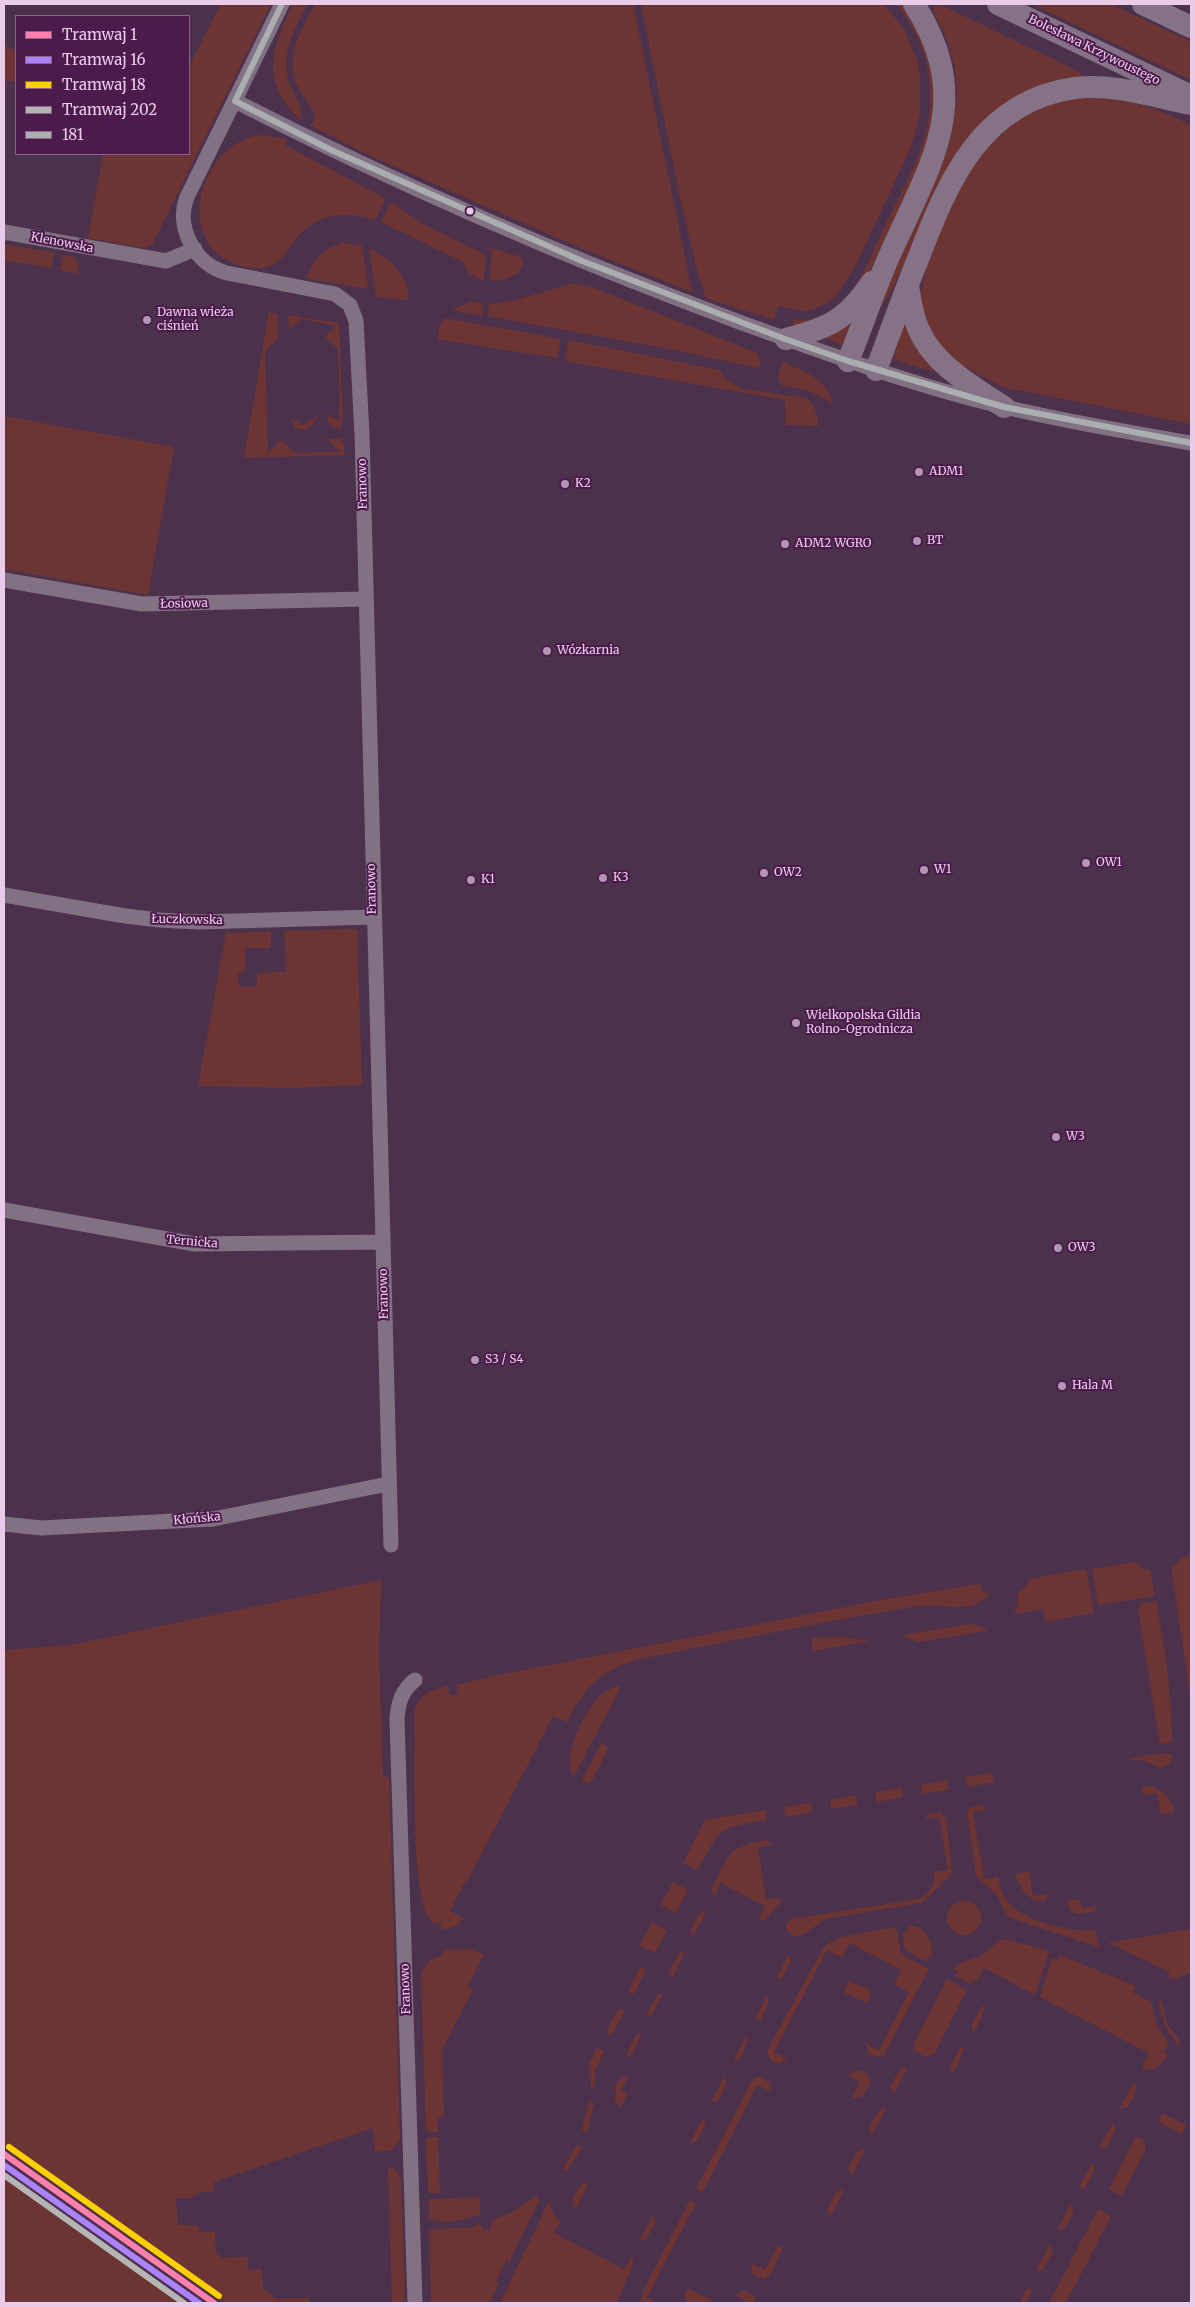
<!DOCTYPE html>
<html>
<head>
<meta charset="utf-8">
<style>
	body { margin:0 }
	#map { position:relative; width:1195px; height:2307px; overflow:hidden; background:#4c314c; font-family:Merriweather,serif }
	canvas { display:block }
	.frame { position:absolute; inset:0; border:5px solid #eacce9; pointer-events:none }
	.legend { position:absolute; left:15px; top:15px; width:175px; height:140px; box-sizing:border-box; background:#4c1b4c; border:1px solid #8b628b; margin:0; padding:6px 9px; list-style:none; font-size:15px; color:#eacce9 }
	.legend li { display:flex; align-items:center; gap:10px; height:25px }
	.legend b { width:25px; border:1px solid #8b628b }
</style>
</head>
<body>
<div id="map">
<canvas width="1195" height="2307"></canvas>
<div class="frame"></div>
<ul class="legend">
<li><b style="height:6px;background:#ff80ac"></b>Tramwaj 1</li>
<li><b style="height:6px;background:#ad82fd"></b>Tramwaj 16</li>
<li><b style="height:6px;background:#fdd100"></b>Tramwaj 18</li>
<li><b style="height:6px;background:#b5b5b5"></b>Tramwaj 202</li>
<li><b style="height:6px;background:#aaaeb1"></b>181</li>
</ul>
</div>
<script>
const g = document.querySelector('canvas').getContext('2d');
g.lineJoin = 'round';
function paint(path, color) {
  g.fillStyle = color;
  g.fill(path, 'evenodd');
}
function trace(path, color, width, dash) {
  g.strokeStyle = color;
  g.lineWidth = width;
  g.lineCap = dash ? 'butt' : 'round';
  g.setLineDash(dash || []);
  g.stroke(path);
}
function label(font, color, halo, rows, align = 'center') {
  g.font = font + ' Merriweather,serif';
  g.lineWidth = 4;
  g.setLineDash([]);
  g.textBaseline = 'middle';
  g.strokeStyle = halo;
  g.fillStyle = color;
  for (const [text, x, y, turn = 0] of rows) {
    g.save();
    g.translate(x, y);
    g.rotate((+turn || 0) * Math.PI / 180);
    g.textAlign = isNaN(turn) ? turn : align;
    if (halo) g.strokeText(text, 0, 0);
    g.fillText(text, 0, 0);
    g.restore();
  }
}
const green = new Path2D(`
	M 221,4 L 271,4 L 153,243 L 145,248 L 88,238 L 103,154 L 189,154 L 189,66 Z
	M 293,4 L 307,4 C 294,31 278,57 291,88 C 297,99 303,107 301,120 C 259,83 272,47 293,4 Z
	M 315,4 L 633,4 L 692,292 L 583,249 L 373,157 L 311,126 L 315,117 L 314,112 C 309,103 302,95 297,85 C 284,57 302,29 315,4 Z
	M 641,4 L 884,4 L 904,29 L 917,60 L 920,76 L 920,113 L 911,147 L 855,267 L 836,296 L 827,303 L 812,310 L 802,311 L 778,306 L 774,320 L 706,298 L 696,266 L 680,197 Z
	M 896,4 L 904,4 C 924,28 937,64 936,95 C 936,144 910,187 889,230 C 876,257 865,289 841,310 C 828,323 810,328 792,325 L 794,319 C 811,322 827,316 839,305 C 861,285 871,255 883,230 C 902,190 929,147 930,102 C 932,66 919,31 896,4 Z
	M 1032,4 L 1111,4 L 1191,42 L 1191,80 Z
	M 941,5 L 1078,71 L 1082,75 L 1081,77 L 1039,89 L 928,216 L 889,296 L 879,309 L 879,301 L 943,162 L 953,127 L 957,96 L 955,69 L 947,40 L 933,10 L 935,6 Z
	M 4,45 L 16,51 L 16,82 L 4,80 Z
	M 1089,96 L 1131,101 L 1160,111 L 1191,125 L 1191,424 L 1003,387 L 954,361 L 933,338 L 922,310 L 921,295 L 927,263 L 957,191 L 989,143 L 1026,114 L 1058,101 Z
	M 259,135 L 287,139 L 285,145 L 383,197 L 384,203 L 375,220 C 350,211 320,213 301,233 C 286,248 283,270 255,268 C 172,262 190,148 259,135 Z
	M 393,203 L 421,223 L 486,255 L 484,281 L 468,273 L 463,262 L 381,222 L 389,206 Z
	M 344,243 L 362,246 L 368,289 L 306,278 C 314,259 323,248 344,243 Z
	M 4,244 L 54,253 L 51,268 L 4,260 Z
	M 484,246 L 521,257 L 523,264 L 519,273 L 506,279 L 490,281 L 492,251 Z
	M 369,248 C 391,260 407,273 409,300 L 376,297 Z
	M 63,254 L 76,258 L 79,274 L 60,270 Z
	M 571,284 L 589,286 L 757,353 L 761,362 L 759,368 L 675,350 L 488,316 L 489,304 L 513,301 Z
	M 471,302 L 483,303 L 482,315 L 451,310 Z
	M 269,312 L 277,314 L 278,338 L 265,352 L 268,453 L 281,440 L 295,453 L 340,452 L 328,439 L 341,439 L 344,446 L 344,455 L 244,458 Z
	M 287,315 L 339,323 L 343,420 L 340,429 L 334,428 L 328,423 L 327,413 L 340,423 L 338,350 L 325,336 L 337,326 L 301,319 L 290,329 Z
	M 444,318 L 561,339 L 557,358 L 438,339 L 439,327 Z
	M 903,319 L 937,370 L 935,372 L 894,360 Z
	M 854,322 L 846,344 L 842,345 L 827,339 L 827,337 Z
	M 569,340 L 719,370 L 727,380 L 743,389 L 806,398 C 814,404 819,416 818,426 L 786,425 L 785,400 L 565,361 Z
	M 782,362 C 803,371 826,377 833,403 L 807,390 L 781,385 L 778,377 Z
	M 4,416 L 174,447 L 148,595 L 4,569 Z
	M 317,416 L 312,426 L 304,430 L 295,427 L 290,417 L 303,425 Z
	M 357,929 L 362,1085 L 290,1088 L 198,1086 L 226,933 L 271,932 L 271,948 L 245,948 L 245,972 L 238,973 L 239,987 L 257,987 L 257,973 L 286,972 L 284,931 Z
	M 1191,1554 L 1191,1702 L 1171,1566 L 1177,1565 L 1179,1559 Z
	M 1135,1562 L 1144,1570 L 1150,1569 L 1155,1596 L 1098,1605 L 1092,1569 Z
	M 1084,1569 L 1087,1572 L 1094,1613 L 1045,1622 L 1043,1609 L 1014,1614 L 1018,1604 L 1018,1591 L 1023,1590 L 1030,1579 Z
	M 381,1580 L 379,1656 L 383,1777 L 389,1777 L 400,2140 L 392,2150 L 375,2152 L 373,2128 L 213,2182 L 214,2192 L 199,2192 L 198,2195 L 193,2195 L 193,2198 L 176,2198 L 178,2225 L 199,2226 L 199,2232 L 215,2232 L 216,2253 L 222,2258 L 248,2257 L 248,2270 L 262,2269 L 263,2289 L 277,2299 L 309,2298 L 309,2303 L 223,2303 L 4,2148 L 4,1650 L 71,1645 Z
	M 978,1584 L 982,1586 L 983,1593 L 990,1593 C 974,1616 940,1602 916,1606 C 823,1622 732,1640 640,1659 C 602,1669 584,1687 567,1722 L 553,1716 L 467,1882 L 465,1881 L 450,1911 L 464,1918 L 457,1926 L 441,1930 L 441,1924 L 432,1922 C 409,1901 416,1751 414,1714 C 417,1695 431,1690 448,1686 L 450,1695 L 458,1694 L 457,1685 L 494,1676 L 887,1599 Z
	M 1156,1601 C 1165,1649 1172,1694 1172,1742 L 1160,1744 L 1138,1610 L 1140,1609 L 1139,1604 Z
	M 971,1624 L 983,1627 L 987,1631 L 917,1642 L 902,1635 Z
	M 843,1637 L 870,1641 L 813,1651 L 811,1638 Z
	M 619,1685 L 621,1687 L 574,1776 L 573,1775 C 561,1756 586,1708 602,1694 C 607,1690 613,1688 619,1685 Z
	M 601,1743 L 609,1747 L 590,1784 L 582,1780 Z
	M 1155,1754 L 1172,1754 L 1171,1763 L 1161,1768 L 1145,1761 L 1127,1759 Z
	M 992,1773 L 994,1782 L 967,1787 L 966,1777 Z
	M 947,1780 L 948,1790 L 922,1794 L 921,1785 Z
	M 1146,1786 C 1161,1788 1172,1797 1174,1812 L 1161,1814 L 1157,1793 L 1143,1795 L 1142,1790 Z
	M 902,1788 L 903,1797 L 877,1802 L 875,1792 Z
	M 856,1795 L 858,1805 L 831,1809 L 830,1800 Z
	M 811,1803 L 812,1812 L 786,1817 L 784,1807 Z
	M 983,1805 L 987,1809 L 973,1812 L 984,1879 L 998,1877 C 1000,1888 1003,1897 1011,1905 C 1027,1922 1073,1933 1095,1930 L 1099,1947 L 1011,1918 L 1005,1912 L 998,1896 L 976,1876 L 967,1812 L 971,1807 Z
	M 765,1810 L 767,1820 C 718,1828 721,1827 698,1870 L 683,1863 L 705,1820 Z
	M 940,1812 L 946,1818 L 952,1874 L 922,1903 L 830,1918 C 816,1922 807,1937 793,1936 L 786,1929 L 786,1925 L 791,1918 L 806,1917 L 918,1899 C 930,1895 936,1884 934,1872 L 948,1870 L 939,1817 L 925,1819 L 929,1814 Z
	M 766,1840 L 772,1845 L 758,1848 L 766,1900 L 781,1898 L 780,1903 L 764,1921 L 759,1919 L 765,1906 L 721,1883 L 714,1896 L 711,1890 C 729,1855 725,1848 766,1840 Z
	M 1029,1871 L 1033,1896 L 1048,1894 L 1046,1900 C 1029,1904 1019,1887 1015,1874 Z
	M 673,1882 L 688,1890 L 676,1913 L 661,1905 Z
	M 1080,1899 L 1082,1908 L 1096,1906 L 1095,1912 L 1077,1914 L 1070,1911 L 1067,1901 Z
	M947 1918a17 17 0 1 1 34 0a17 17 0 1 1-34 0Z
	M 703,1911 L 706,1912 L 693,1937 L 690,1930 L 699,1914 Z
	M 652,1922 L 667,1930 L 655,1953 L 640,1945 Z
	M 907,1926 C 926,1924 933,1941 932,1957 L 929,1956 L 926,1961 L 905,1950 L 903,1933 L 908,1931 Z
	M 896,1927 L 901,1954 L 929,1969 L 884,2055 L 878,2057 L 868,2054 L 866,2044 L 879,2050 L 909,1992 L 894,1984 L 901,1970 L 850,1943 L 842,1958 L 827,1950 L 774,2052 L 787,2059 L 779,2064 L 770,2060 L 767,2051 L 824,1946 L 842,1937 Z
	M 1191,1929 L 1191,1972 L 1179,1978 L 1168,1978 L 1170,1972 L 1108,1943 Z
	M 1005,1939 L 1049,1951 L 1035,1995 L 984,1968 L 977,1981 L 973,1979 L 970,1984 L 955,1976 L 958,1971 L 953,1969 C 961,1961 972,1960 982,1955 C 991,1950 995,1942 1005,1939 Z
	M 468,1949 L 484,1954 L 468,1986 L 473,1989 L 442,2050 L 444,2116 L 438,2118 L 438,2132 L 429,2132 L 426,2129 L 421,1976 C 424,1964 430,1958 442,1956 L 442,1950 Z
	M 680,1952 L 685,1953 L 672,1978 L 669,1971 Z
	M 788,1955 L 791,1961 L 782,1978 L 776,1979 Z
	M 1060,1955 L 1136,1986 L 1133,1993 L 1151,2002 L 1157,2025 L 1169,2045 L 1163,2051 L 1168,2056 C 1159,2065 1155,2073 1142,2067 L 1149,2053 L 1040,1997 L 1052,1958 L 1058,1960 Z
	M 640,1967 L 646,1970 L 634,1994 L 628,1991 Z
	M 947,1979 L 967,1990 L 934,2054 L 925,2057 L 914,2050 L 914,2043 Z
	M 849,1981 L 869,1989 L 871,1995 L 867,2003 L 843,1992 Z
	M 661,1993 L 663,1993 L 650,2018 L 648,2012 L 657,1995 Z
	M 767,1995 L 769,2002 L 761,2019 L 754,2021 Z
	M 1158,1997 C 1166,2005 1163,2014 1167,2023 C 1171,2031 1180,2036 1180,2044 L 1178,2046 L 1164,2024 Z
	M 986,2006 L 975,2031 L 973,2031 L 971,2026 L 981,2007 Z
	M 619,2008 L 625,2011 L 612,2035 L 606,2032 Z
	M 637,2034 L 642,2034 L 629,2059 L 627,2053 Z
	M 746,2036 L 748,2042 L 740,2059 L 733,2061 Z
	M 965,2047 L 954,2072 L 952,2072 L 950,2067 L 960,2048 Z
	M 597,2048 L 604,2051 L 595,2072 L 595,2087 L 591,2087 L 589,2063 Z
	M 904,2067 L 907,2068 L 894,2094 L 890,2087 L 900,2069 Z
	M 858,2070 L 867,2073 L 870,2083 L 863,2096 L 851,2099 L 860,2082 L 849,2076 L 852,2072 Z
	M 758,2076 L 770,2082 L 770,2091 L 757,2085 L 703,2192 L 696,2189 L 752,2080 Z
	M 622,2077 L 628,2078 L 621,2090 L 627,2094 L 621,2107 L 615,2102 L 616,2084 Z
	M 724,2077 L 727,2083 L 719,2100 L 711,2102 Z
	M 1134,2082 L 1137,2089 L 1128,2107 L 1120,2108 Z
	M 589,2102 L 594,2103 L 587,2132 L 582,2130 Z
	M 883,2108 L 886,2109 L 873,2134 L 869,2128 L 880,2109 Z
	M 1163,2113 L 1186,2125 L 1182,2134 L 1158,2122 Z
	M 703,2118 L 706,2124 L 697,2141 L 690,2143 Z
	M 1113,2123 L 1116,2130 L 1107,2147 L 1099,2148 Z
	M 429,2137 L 438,2137 L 440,2193 L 431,2193 L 428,2190 L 426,2140 Z
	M 1139,2137 L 1145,2141 L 1145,2151 L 1122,2196 L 1109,2189 L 1134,2139 Z
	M 577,2145 L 581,2146 L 580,2150 L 566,2172 L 562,2169 Z
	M 862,2149 L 865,2150 L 852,2175 L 848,2168 L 859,2150 Z
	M 1092,2163 L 1095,2170 L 1085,2188 L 1078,2189 Z
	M 388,2167 L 395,2169 L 401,2178 L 405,2303 L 392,2303 Z
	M 4,2176 L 182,2303 L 4,2303 Z
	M 589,2183 L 576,2209 C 568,2199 576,2193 582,2184 Z
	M 844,2190 L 831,2216 L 827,2209 L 837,2191 Z
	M 537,2196 L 539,2201 L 509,2262 L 506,2261 L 496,2282 L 499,2283 L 490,2303 L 431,2303 L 429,2231 L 432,2229 L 468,2228 L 480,2224 L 484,2230 L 490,2230 L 492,2221 L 517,2209 Z
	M 480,2197 L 480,2215 C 466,2219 442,2226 429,2218 L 429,2199 Z
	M 690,2200 L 696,2203 L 647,2298 L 657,2303 L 640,2303 L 644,2289 Z
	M 549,2201 L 554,2215 L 561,2221 L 554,2233 L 624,2269 L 631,2257 L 633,2258 C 635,2270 619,2289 618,2303 L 500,2303 Z
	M 1071,2204 L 1074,2211 L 1065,2229 L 1057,2230 Z
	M 1098,2209 L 1111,2216 L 1066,2303 L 1049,2303 Z
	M 652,2216 L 655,2223 L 646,2240 L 639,2241 Z
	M 778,2245 L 783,2248 L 770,2275 L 764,2279 L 754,2275 L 751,2270 L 752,2264 L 765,2270 Z
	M 1049,2245 L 1053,2251 L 1043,2270 L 1036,2271 Z
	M 1028,2286 L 1032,2292 L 1026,2303 L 1019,2303 Z
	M 687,2288 L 712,2300 L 711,2303 L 687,2302 L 684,2297 Z
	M 744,2290 L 754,2296 L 755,2303 L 748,2303 L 748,2302 L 735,2295 Z`);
const street = new Path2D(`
	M 282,4 L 187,197 C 175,227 195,265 227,273 L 335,294 L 350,305 L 356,321 L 362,434 L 391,1545
	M 235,101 C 399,185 569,259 742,323 C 828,354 916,386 1005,407 C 1067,422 1129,432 1191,443
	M 4,232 L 166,261 L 195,249
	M 4,580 L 142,604 L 365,599
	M 4,895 L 125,916 L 159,920 L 199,922 L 373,917
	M 4,1210 L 195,1244 L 383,1242
	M 4,1524 L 41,1528 L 213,1519 L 388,1484
	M 415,1680 C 402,1690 398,1703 397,1719 L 415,2303`);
const secondary = new Path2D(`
	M 998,4 L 1191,96
	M 1143,4 L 1191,27
	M 908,286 C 910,296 911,306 914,316 C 925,360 969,384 1004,407
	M 786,339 C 829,328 846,320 872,282
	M 848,361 C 863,325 875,287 891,252 C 932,161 975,99 914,4
	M 876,370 C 890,333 903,296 918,259 C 948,181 981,101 1075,88 C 1113,83 1155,97 1191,104`);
const bus1 = new Path2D(`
	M 282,4 L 235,101 L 331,150 L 582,261 L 785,339 L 848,361 L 1004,407 L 1191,443`);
const tram1 = new Path2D(`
	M 4,2154 L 214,2303`);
const tram2 = new Path2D(`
	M 4,2165 L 199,2303`);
const tram3 = new Path2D(`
	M 9,2147 L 219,2296`);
const tram4 = new Path2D(`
	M 4,2175 L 184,2303`);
const markers = [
	[470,211,4.5,"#eacce9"],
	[147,320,5,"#b396b2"],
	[919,472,5,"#b396b2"],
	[565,484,5,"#b396b2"],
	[917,541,5,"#b396b2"],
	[785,544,5,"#b396b2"],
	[547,651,5,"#b396b2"],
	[1086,863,5,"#b396b2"],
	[924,870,5,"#b396b2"],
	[764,873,5,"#b396b2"],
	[603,878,5,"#b396b2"],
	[471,880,5,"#b396b2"],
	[796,1023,5,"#b396b2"],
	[1056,1137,5,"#b396b2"],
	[1058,1248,5,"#b396b2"],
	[475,1360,5,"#b396b2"],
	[1062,1386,5,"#b396b2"]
];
const streetNames = [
	["Bolesława Krzywoustego",1094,50,26],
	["Klenowska",62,243,11],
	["Franowo",363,484,-91],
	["Łosiowa",184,604,-1],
	["Franowo",372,889,-91],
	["Łuczkowska",187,920,1],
	["Ternicka",192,1242,5],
	["Franowo",384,1294,-91],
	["Kłońska",197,1519,-5],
	["Franowo",406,1989,-92]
];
const poiNames = [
	["Dawna wieża",157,313],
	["ciśnień",157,327],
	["ADM1",929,472],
	["K2",575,484],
	["BT",927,541],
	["ADM2 WGRO",795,544],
	["Wózkarnia",557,651],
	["OW1",1096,863],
	["W1",934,870],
	["OW2",774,873],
	["K3",613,878],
	["K1",481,880],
	["Wielkopolska Gildia",806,1016],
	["Rolno-Ogrodnicza",806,1030],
	["W3",1066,1137],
	["OW3",1068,1248],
	["S3 / S4",485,1360],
	["Hala M",1072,1386]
];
paint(green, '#6c3534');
trace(street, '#827182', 15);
trace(secondary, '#867286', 22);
trace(bus1, '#aaaeb1', 6);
trace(tram1, '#ff80ac', 6);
trace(tram2, '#ad82fd', 6);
trace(tram3, '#fdd100', 6);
trace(tram4, '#b5b5b5', 6);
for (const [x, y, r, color] of markers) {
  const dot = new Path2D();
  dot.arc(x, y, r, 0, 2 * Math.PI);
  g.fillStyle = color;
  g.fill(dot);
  trace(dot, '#4c1b4c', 2);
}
label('12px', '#eacce9', '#4c1b4c', streetNames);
label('12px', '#eacce9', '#4c1b4c', poiNames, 'left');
</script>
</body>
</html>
